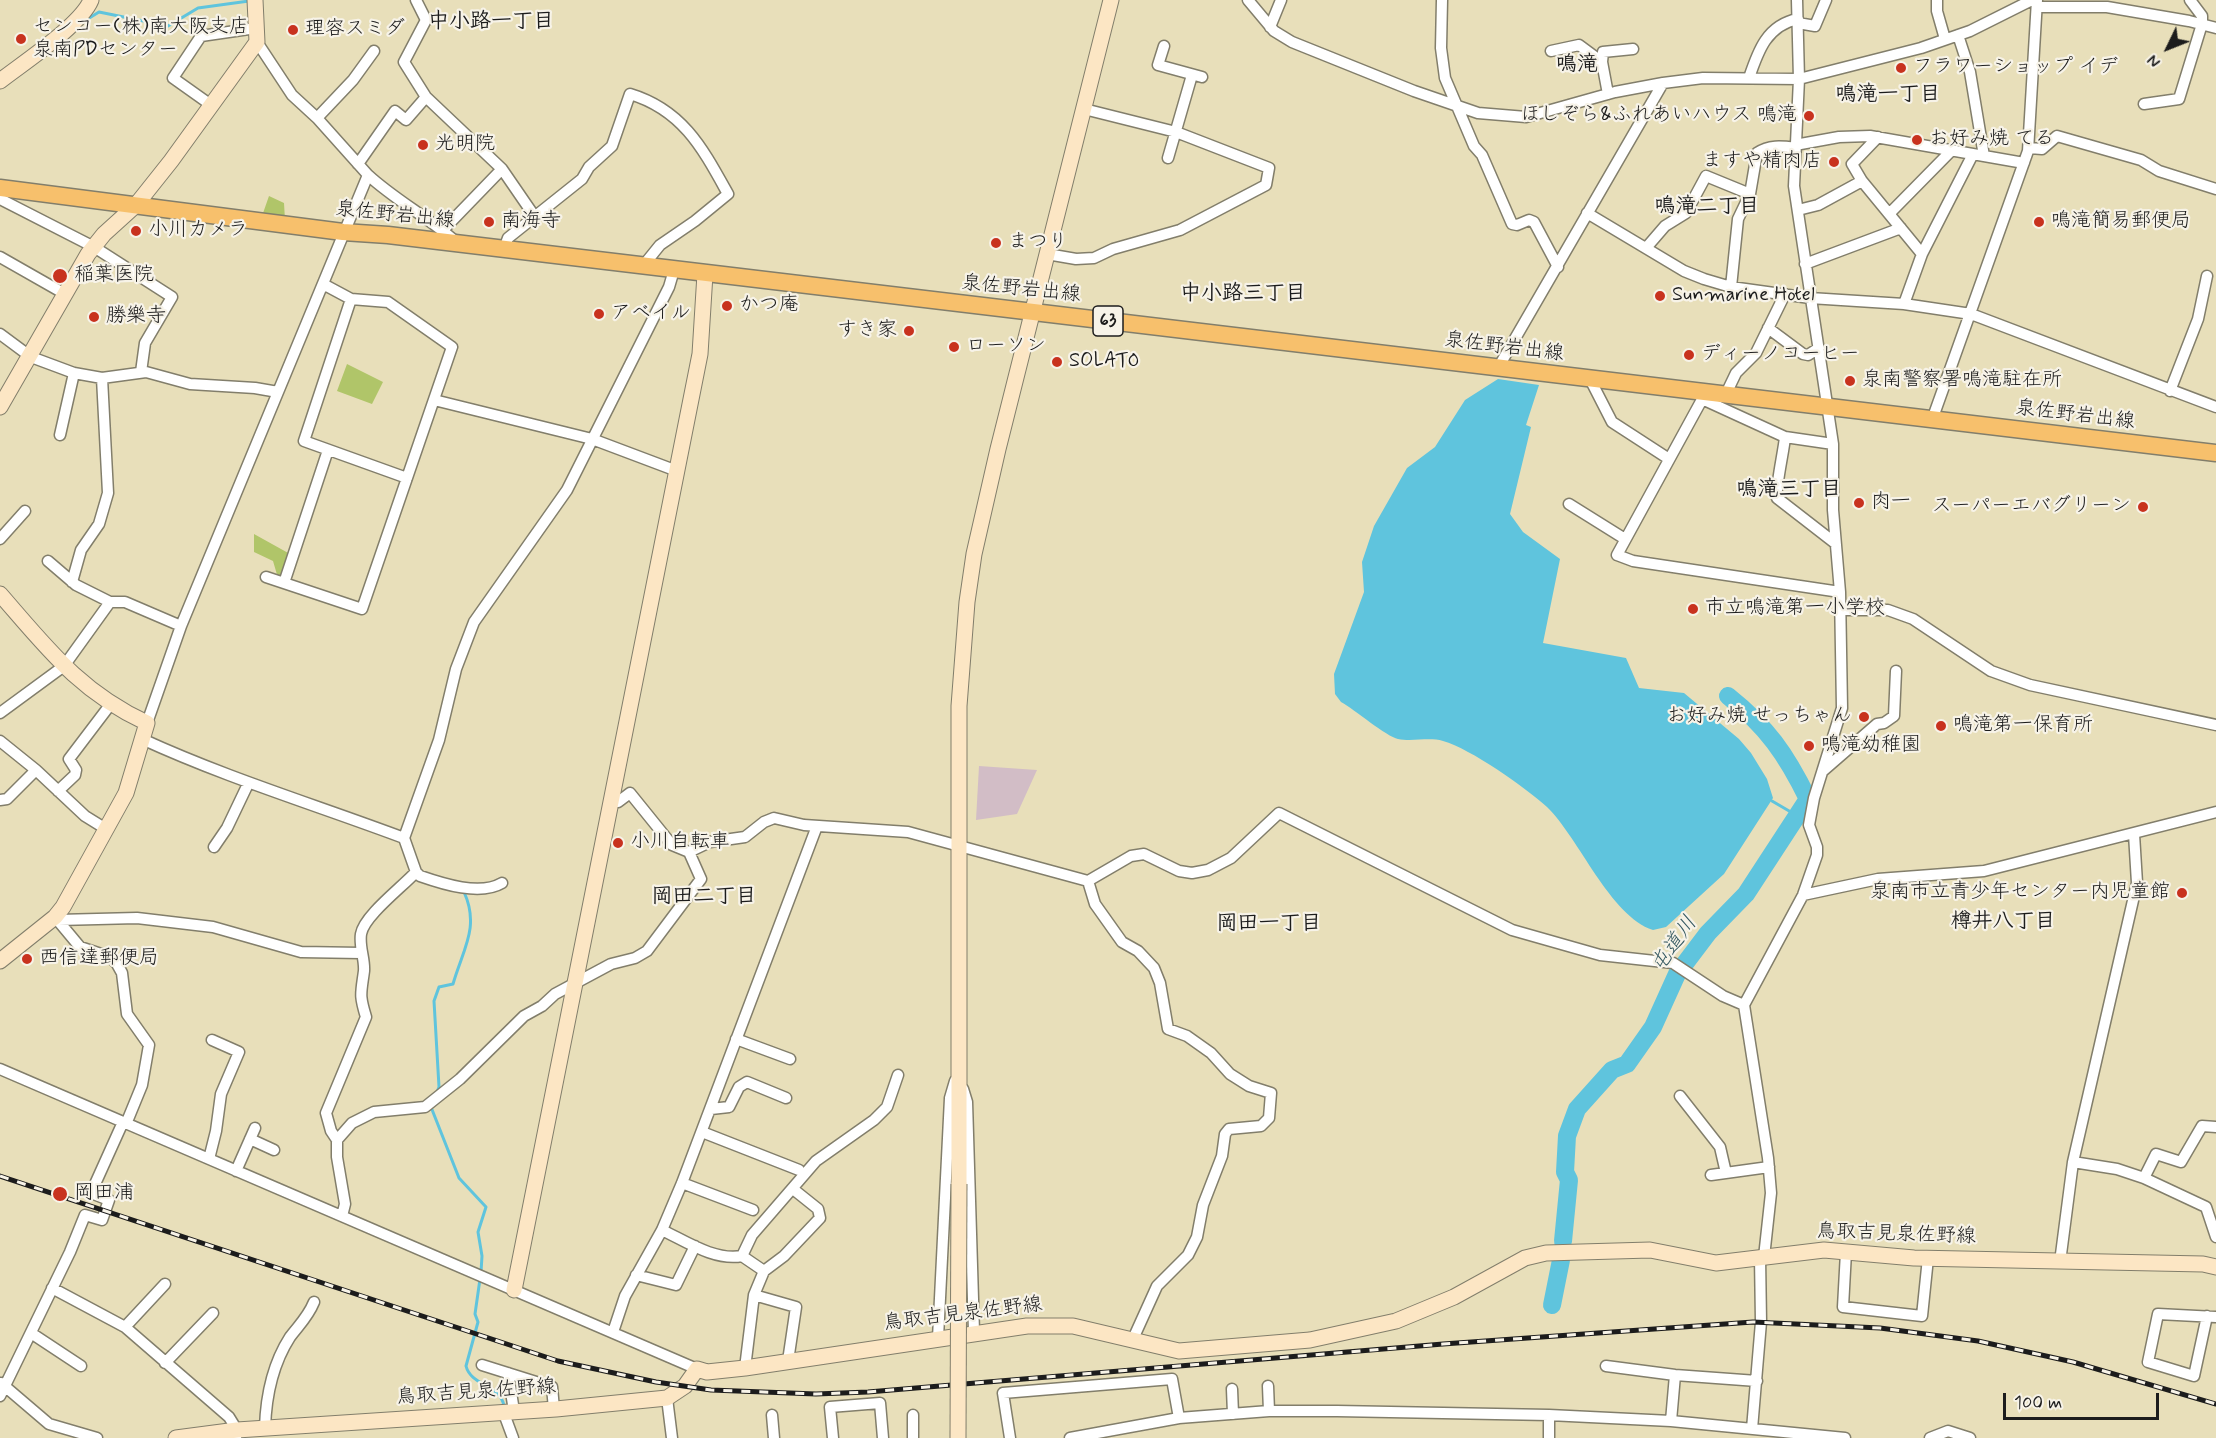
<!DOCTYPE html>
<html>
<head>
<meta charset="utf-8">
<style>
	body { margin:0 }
	#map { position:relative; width:2216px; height:1438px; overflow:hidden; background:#e8dfba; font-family:Mynerve,sans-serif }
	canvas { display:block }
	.north { position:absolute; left:2138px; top:18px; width:60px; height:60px; -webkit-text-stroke:4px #f7f3e8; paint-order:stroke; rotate:227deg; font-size:16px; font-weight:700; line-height:24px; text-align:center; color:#1c1c1c }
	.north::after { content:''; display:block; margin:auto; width:21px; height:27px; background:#1c1c1c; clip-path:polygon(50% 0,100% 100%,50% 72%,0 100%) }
	.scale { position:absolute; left:2003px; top:1393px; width:156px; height:27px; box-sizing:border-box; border:3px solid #1c1c1c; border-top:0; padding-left:8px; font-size:18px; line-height:21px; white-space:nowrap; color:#1c1c1c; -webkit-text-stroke:4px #f7f3e8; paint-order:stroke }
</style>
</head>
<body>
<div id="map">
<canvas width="2216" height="1438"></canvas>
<div class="north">N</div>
<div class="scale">100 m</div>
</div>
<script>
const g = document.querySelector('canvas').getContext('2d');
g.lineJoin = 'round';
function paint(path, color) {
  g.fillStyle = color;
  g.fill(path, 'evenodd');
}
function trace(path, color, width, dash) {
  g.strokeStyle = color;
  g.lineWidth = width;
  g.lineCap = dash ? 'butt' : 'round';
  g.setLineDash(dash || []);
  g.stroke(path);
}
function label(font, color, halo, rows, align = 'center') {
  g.font = font + ' Mynerve,"Klee One",sans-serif';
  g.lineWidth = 4.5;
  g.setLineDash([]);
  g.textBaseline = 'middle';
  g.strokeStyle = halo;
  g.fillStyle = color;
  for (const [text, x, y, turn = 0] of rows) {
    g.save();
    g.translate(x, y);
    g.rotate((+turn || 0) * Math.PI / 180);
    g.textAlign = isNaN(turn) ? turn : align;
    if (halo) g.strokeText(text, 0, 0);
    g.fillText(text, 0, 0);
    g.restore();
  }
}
const industrial = new Path2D(`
	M 979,766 L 1037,770 L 1017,814 L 976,820 Z`);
const green = new Path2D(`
	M 269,196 L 284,203 L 285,220 L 262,216 Z
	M 347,364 L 383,382 L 372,404 L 337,391 Z
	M 254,534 L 290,554 L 283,573 L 278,578 L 273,561 L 254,552 Z`);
const water = new Path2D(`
	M 1498,379 L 1539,385 L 1526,425 L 1531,427 L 1510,514 L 1523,532 L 1560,559 L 1543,643 L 1626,658 L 1639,688 L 1684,693 L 1739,739 L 1751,753 L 1767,779 L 1773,798 L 1724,874 L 1666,927 L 1653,930 C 1610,916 1579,838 1547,807 C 1525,787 1471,749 1443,741 C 1429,737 1412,742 1398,739 C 1387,737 1354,709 1341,702 L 1335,694 L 1334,674 L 1364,592 L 1362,562 L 1374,526 L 1407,468 L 1435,447 L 1465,400 Z`);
const stream = new Path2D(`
	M 86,20 L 99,12 L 168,26 L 198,8 L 249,1
	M 1772,801 L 1796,815
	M 437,1092 L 439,1087 L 434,1001 L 439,987 L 453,984 C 463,949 480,927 464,892
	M 431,1107 L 459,1178 L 486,1207 L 478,1232 L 482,1256 L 481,1272
	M 480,1279 L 475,1314 L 478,1322 L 466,1366 C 471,1386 500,1384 504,1406`);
const river = new Path2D(`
	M 1563,1241 L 1569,1180 L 1565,1172 L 1567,1136 L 1577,1109 L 1612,1070 L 1627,1064 L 1653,1027 L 1677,974 L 1708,933 L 1746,894 L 1808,799 C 1786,754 1767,727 1728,696
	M 1552,1305 L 1561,1260`);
const street = new Path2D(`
	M 416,0 L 426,20 L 404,62 L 426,97
	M 1248,0 L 1274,31 L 1292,42 L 1414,91 L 1478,113 L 1526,117 L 1615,92 L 1663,83 L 1703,78 L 1799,79 L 1921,48 L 1970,31 L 2032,0
	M 1442,0 L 1441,48 L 1445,78 L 1474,146 L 1482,155 L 1512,224 L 1517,225 L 1529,220 L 1534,222 L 1558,267
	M 1937,0 L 1937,11 L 1945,39
	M 2037,7 L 2107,7 L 2189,21 L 2216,28
	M 1798,23 L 1815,26 L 1826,0
	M 1270,27 L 1281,0
	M 1958,35 L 1970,72 L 1984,156
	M 1164,46 L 1158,65 L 1202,77
	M 1551,51 L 1579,45 L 1602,62 L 1608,94
	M 1602,62 L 1603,52 L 1633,49
	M 1749,78 C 1758,51 1767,25 1798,19
	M 2144,104 L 2179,99 L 2202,24 L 2202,16 L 2190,0
	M 211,105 L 173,78 L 201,36 L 256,28
	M 317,118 L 353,80 L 374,51
	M 1878,137 L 1852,164 L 1862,181 L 1922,254
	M 1795,145 L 1839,137 L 1870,136 L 2024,163
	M 2029,148 L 2042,149 L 2057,136 L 2141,160 L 2159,171 L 2216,189
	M 1168,158 L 1192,75
	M 358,164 L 395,111 L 406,120 L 426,97 L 502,169 L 535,217
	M 368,175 C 395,200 428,217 456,242
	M 0,199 L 94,247 L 172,297 L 145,343 L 141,372
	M 1798,210 L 1818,205 L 1862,181
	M 1587,213 L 1684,271 L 1704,279 L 1731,287 L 1810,298 L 1904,304 L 1971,314 L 2216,407
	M 1889,214 L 1952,150
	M 443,230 L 502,169
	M 1646,248 L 1665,226 L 1686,213 L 1706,176 L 1750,194
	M 504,249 L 508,238 L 582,179 L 589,167 L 612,146 L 630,94 C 683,110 703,149 728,194 L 695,221 L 660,245 L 643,266
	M 1047,254 L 1076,259 L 1094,258 L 1113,249 L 1180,230 L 1266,185 L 1269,168 L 1176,132 L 1084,109
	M 0,257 L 65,294
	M 1805,264 L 1901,228
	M 1731,287 L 1738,219 L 1750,194 L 1757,153 C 1769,145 1781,146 1795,148
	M 351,299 L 304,441 L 407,478
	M 1904,304 L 1922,254 L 1973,154
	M 1768,328 L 1803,354 L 1808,355 L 1819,348
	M 0,334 L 31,357 L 74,373 L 102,378 L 146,372 L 190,384 L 255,388 L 278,392
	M 1498,368 L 1663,83
	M 1591,381 L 1612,422 L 1669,459
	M 2170,391 L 2198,319 L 2207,276
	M 1705,394 L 1617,555 L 1633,561 L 1840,592
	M 1725,396 L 1736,373 L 1756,353 L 1785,294
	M 1702,399 L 1785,437 L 1833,444
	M 434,400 L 592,439 L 677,471
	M 1932,420 L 2028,151 L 2037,0
	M 60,435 L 74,373
	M 1785,437 C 1784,450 1775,489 1777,498 L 1835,543
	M 1569,504 L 1625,539
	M 0,539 L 25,511
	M 48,561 L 76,585 L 110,602 L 125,602 L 181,626
	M 266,577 L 362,609 L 452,347 L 388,302 L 351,299 L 323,284
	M 72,582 L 81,550 L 99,524 L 108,493 L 102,378
	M 284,583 L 328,450
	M 1840,610 L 1888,610 L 1913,619 L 1991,671 L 2030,685 L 2216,725
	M 0,713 L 64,666 L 110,602
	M 147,723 L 181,626 L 368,175 L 317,118 L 292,95 L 257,42
	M 142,739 C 227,778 316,805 404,838 L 439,740 L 456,669 L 474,622 L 567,490 L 669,287 L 674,270
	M 0,741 L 36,770 L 85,816 L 106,829
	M 1824,770 L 1877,724 L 1884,723 L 1894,716 L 1896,671
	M 58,791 L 75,775 L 76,770 L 69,759 L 110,705
	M 0,800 L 7,799 L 36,770
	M 612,801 L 618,802 L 630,793 L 672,845 L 689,852 L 710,842 L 745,837 L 764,822 L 774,818 L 804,825 L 908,832 L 1088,881 L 1095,904 L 1122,942 L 1138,951 L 1154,968 L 1160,983 L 1168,1029 L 1187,1036 L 1211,1053 L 1230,1074 L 1249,1086 L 1271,1093 L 1269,1118 L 1261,1126 L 1229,1129 L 1225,1134 L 1222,1156 L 1203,1205 L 1197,1237 L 1188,1255 L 1157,1286 L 1133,1339
	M 404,838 L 416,872 L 420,876 C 443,884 480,896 502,883
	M 214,847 L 227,828 L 248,784
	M 1088,881 L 1131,856 L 1144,854 L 1179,871 L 1192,873 L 1208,870 L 1231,858 L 1279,813 L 1512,930 L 1600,955 L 1673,963 L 1723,996 L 1744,1005
	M 1803,895 L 1878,879 L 1984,871 L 2216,812
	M 55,917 L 80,947 L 110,957 L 117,964 L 122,973 L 127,1014 L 149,1045 L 142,1085 L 126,1124
	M 58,920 L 137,918 L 213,927 L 301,952 L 361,953
	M 736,1039 L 790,1059
	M 0,1069 L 697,1369
	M 963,1089 L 967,1102 L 974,1332
	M 1680,1096 L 1720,1147 L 1726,1173
	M 711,1109 L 729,1107 L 739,1087 L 747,1082 L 786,1098
	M 702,1132 L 799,1170
	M 250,1139 L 274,1150
	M 337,1140 L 331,1131 L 326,1113 L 366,1017 C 359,994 361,994 364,971 C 365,959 359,947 361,934 C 364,916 401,888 416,872
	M 209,1159 L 216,1131 L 221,1094 L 239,1052 L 212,1040
	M 2073,1162 L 2117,1169 L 2144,1178 L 2206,1207 L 2216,1237
	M 236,1171 L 255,1128
	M 1711,1175 L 1769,1167
	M 2144,1178 L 2156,1154 L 2181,1162 L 2202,1126 L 2216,1127
	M 682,1183 L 753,1210
	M 342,1216 L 345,1204 L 337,1157 L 337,1140 L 352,1123 L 374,1112 L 425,1107 L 460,1079 L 524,1016 L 542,1006 L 555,994 L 611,964 L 635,958 L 647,951 L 701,879 L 689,852
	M 662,1230 C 687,1242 715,1261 742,1256 L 764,1271
	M 1846,1252 L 1843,1307 L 1922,1316 L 1928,1258
	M 742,1256 L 752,1235 L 816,1161 L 874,1120 L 887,1107 L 898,1075
	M 1764,1257 L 1771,1193 L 1768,1158 L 1744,1005 L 1803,895 L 1817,855 L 1817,847 L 1809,825 L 1814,798 L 1842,708 L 1840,592 L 1833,510 L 1833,444 L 1794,186 L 1799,79 L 1797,0
	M 2060,1262 L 2073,1162 L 2137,883 L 2134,834
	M 636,1275 L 676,1285 L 695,1246
	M 52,1288 L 125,1327 L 229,1417 L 237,1430 L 236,1438
	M 754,1295 L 796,1307 L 788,1361
	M 2207,1316 L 2194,1376 L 2148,1362 L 2158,1314 L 2216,1317
	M 125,1327 L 165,1284
	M 613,1332 L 625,1296 L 662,1230 L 682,1183 L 817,826
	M 31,1333 L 81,1366
	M 938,1338 L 950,1098 L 955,1081
	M 165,1363 L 213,1313
	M 482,1365 L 552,1387 L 554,1409
	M 1606,1366 L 1675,1375 L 1757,1381
	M 745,1368 L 754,1295 L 764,1271 L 784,1256 L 820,1218 L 818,1209 L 793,1189
	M 508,1373 L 514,1411
	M 1,1383 L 49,1424 L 97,1438
	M 1268,1386 L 1269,1411
	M 1232,1389 L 1233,1414
	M 0,1396 L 70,1252 L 85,1215 L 102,1220 L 109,1200 L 91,1193 L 123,1122
	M 667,1398 L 672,1438
	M 503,1411 L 513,1438
	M 772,1415 L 774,1438
	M 913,1415 L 913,1438
	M 1549,1415 L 1549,1438
	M 1671,1421 L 1675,1375
	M 265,1428 C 266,1395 272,1365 290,1337 C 299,1325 308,1317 314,1302
	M 1752,1429 L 1761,1322 L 1760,1257
	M 833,1438 L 830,1407 L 880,1403 L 883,1438
	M 1010,1438 L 1003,1393 L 1172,1379 L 1179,1418
	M 1070,1438 L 1179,1418 L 1269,1411 L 1337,1411 L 1549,1415 L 1671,1421 L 1845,1438
	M 1930,1438 L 1948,1431 L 1970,1438`);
const secondary = new Path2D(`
	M 0,81 C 23,63 81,25 91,0
	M 0,407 L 88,254 L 104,234 L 136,205 L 171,161 L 257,42 L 255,0
	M 0,594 C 47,648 80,692 147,723 L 126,793 L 63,907 L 55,917 L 0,961
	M 959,1184 L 959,706 L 967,602 L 974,554 L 998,449 L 1111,0
	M 514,1290 L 700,354 L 705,274
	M 176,1438 L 237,1430 L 556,1409 L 667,1398 L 685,1386 L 697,1369 L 707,1372 L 745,1368 L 1027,1326 L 1073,1326 L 1179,1351 L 1310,1340 L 1396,1321 L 1454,1297 L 1525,1258 L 1546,1253 L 1650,1250 L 1716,1263 L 1824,1250 L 1914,1258 L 2203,1264 L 2216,1267`);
const primary = new Path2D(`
	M 0,188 L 343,232 L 388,235 L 2216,453`);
const rail = new Path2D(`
	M 0,1176 L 558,1361 L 656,1382 L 711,1390 L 816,1394 L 868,1392 L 1443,1344 L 1753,1322 L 1880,1328 L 1978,1341 L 2073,1362 L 2216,1404`);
const secondaryBridge = new Path2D(`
	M 958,1438 L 959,1184`);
const markers = [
	[293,30,6,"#c8321e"],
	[21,39,6,"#c8321e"],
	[1901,68,6,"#c8321e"],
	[1809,116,6,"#c8321e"],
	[1917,140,6,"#c8321e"],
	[423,145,6,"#c8321e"],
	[1834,162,6,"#c8321e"],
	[489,222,6,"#c8321e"],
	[2039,222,6,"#c8321e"],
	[136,231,6,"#c8321e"],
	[996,243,6,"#c8321e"],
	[60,276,8,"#c8321e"],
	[1660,296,6,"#c8321e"],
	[727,306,6,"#c8321e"],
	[599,314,6,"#c8321e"],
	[94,317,6,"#c8321e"],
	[909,331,6,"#c8321e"],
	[954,347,6,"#c8321e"],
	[1689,355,6,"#c8321e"],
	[1057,362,6,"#c8321e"],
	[1850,381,6,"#c8321e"],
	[1859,503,6,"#c8321e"],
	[2143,507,6,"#c8321e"],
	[1693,609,6,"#c8321e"],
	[1864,717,6,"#c8321e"],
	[1941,726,6,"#c8321e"],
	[1809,746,6,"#c8321e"],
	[618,843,6,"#c8321e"],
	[2182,893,6,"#c8321e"],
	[27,959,6,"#c8321e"],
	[60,1194,8,"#c8321e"]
];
const shields = [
	[1108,321,30]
];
const shieldNames = [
	["63",1108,321]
];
const poiNames = [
	["センコー(株)南大阪支店",33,28],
	["泉南PDセンター",33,51],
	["理容スミダ",305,30],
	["フラワーショップ イデ",1913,68],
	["ほしぞら&ふれあいハウス 鳴滝",1797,116,"right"],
	["お好み焼 てる",1929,140],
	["光明院",435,145],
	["ますや精肉店",1822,162,"right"],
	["南海寺",501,222],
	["鳴滝簡易郵便局",2051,222],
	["小川カメラ",148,231],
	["まつり",1008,243],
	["稲葉医院",74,276],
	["Sunmarine Hotel",1672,296],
	["かつ庵",739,306],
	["アベイル",611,314],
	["勝樂寺",106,317],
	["すき家",897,331,"right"],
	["ローソン",966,347],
	["ディーノコーヒー",1701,355],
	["SOLATO",1069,362],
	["泉南警察署鳴滝駐在所",1862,381],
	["肉一",1871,503],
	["スーパーエバグリーン",2131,507,"right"],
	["市立鳴滝第一小学校",1705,609],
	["お好み焼 せっちゃん",1852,717,"right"],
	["鳴滝第一保育所",1953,726],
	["鳴滝幼稚園",1821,746],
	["小川自転車",630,843],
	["泉南市立青少年センター内児童館",2170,893,"right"],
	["西信達郵便局",39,959],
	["岡田浦",74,1194]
];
const streetNames = [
	["泉佐野岩出線",395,216,6],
	["泉佐野岩出線",1021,290,6],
	["泉佐野岩出線",1504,348,7],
	["泉佐野岩出線",2075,416,7],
	["鳥取吉見泉佐野線",1896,1235,2],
	["鳥取吉見泉佐野線",963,1315,-7],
	["鳥取吉見泉佐野線",476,1393,-4]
];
const neighbourhoodNames = [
	["中小路一丁目",491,23],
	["鳴滝",1577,66],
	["鳴滝一丁目",1888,96],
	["鳴滝二丁目",1707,208],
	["中小路三丁目",1243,295],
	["鳴滝三丁目",1789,491],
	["岡田二丁目",704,898],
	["樽井八丁目",2003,923],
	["岡田一丁目",1269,925]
];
const waterNames = [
	["屯道川",1675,945,-55]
];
paint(industrial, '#d2bdc6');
paint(green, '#b0c569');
paint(water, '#5fc4dd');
trace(stream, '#5fc4dd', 3);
trace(river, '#5fc4dd', 18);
trace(street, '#827e6b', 13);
trace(secondary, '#827e6b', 17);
trace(primary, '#827e6b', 19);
trace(street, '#fff', 10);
trace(secondary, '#fce6c4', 15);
trace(primary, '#f7c06c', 16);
trace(rail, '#1c1c1c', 5);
trace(rail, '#f7f3e8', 3, [9]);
trace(secondaryBridge, '#827e6b', 17, []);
trace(secondaryBridge, '#fce6c4', 15);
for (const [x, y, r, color] of markers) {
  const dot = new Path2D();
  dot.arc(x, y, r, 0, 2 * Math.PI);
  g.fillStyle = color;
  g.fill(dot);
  trace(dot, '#f7f3e8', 2);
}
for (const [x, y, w] of shields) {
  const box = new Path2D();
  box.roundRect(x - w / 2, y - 15, w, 30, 4.5);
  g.fillStyle = '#f7f3e8';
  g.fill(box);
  trace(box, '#1c1c1c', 1.5);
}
label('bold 18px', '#1c1c1c', null, shieldNames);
label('20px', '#1c1c1c', '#f7f3e8', poiNames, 'left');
label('20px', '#1c1c1c', '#f7f3e8', streetNames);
label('bold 21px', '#1c1c1c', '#f7f3e8', neighbourhoodNames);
label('italic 21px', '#335760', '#f7f3e8', waterNames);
</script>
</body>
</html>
